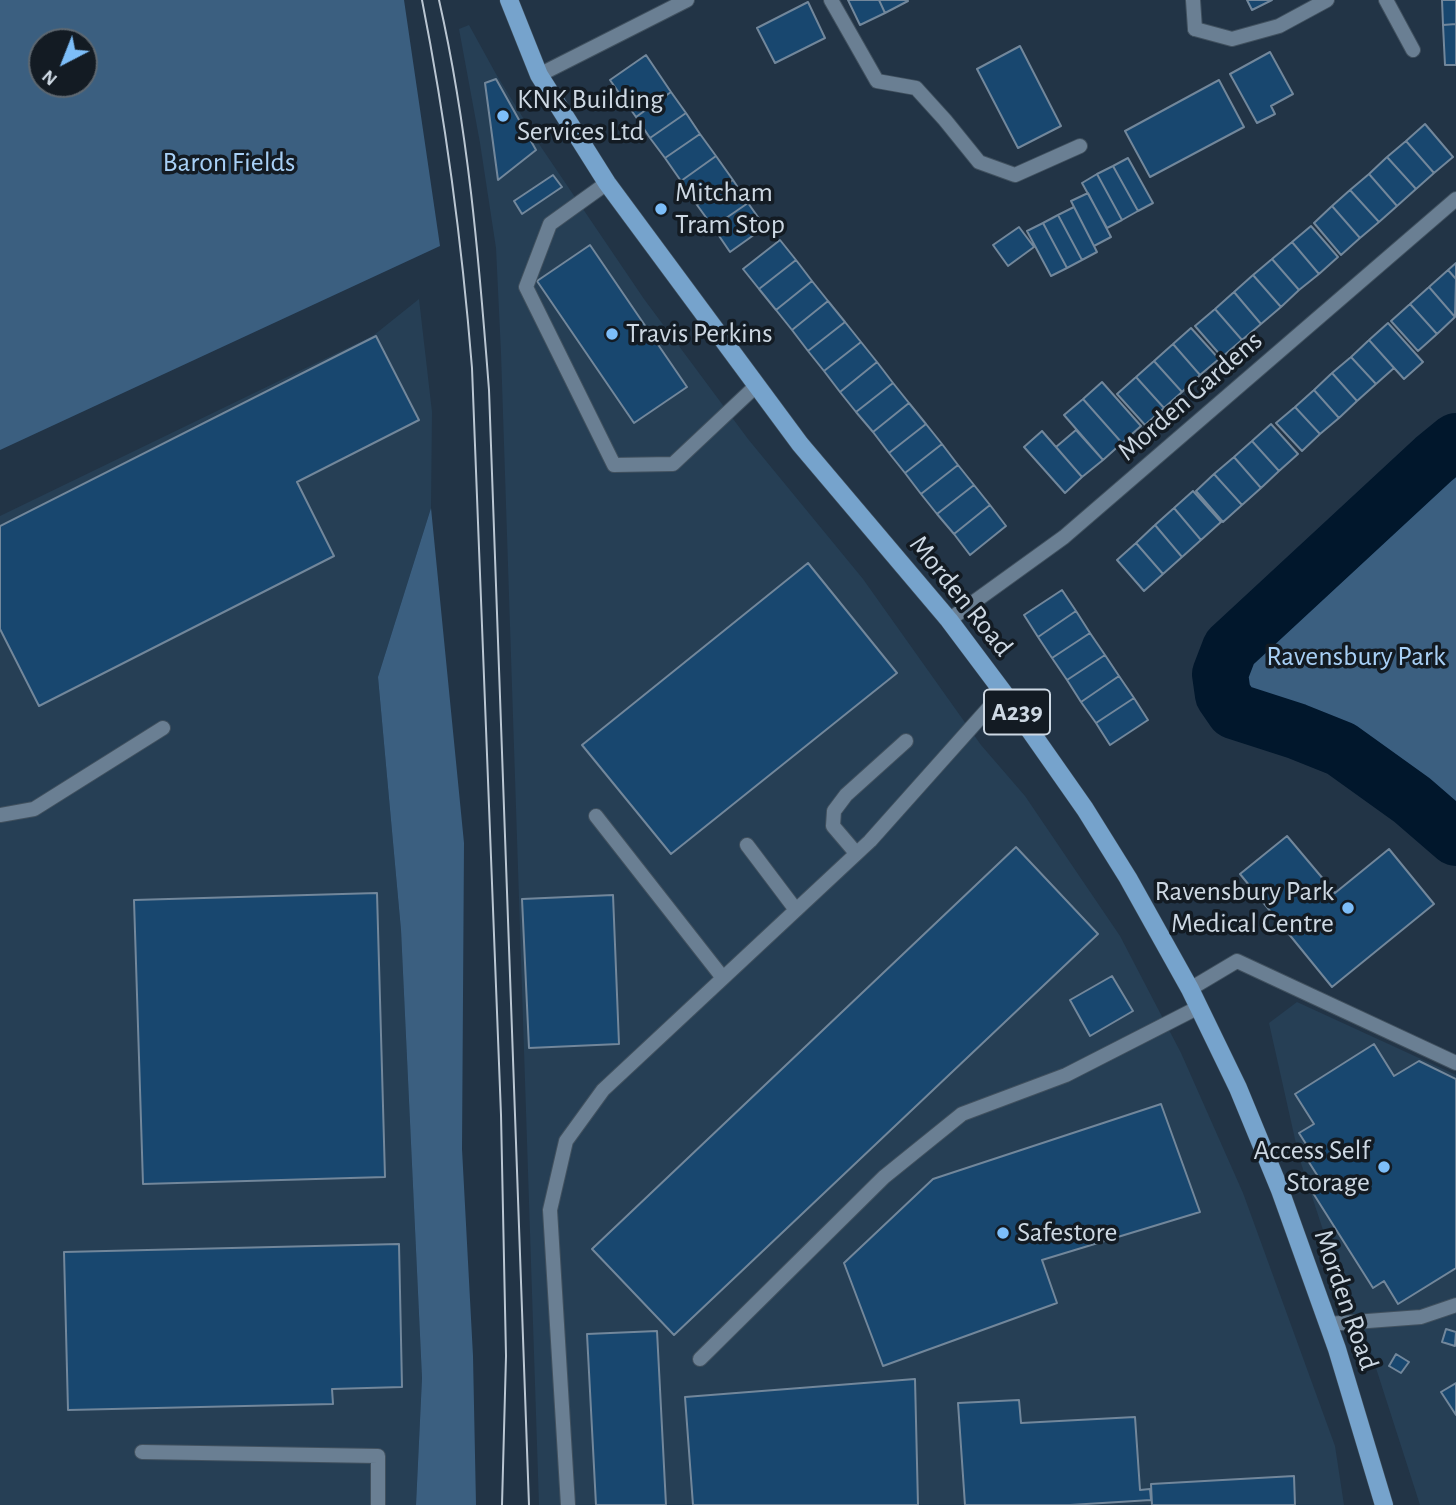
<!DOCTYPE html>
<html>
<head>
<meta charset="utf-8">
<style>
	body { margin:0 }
	#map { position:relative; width:1456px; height:1505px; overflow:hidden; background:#223446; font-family:"Alegreya Sans",sans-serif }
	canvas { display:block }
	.north { position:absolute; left:28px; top:28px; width:70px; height:70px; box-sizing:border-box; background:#131b23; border:2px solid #5d6770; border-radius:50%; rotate:222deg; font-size:19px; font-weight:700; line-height:28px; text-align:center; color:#cdd8e3 }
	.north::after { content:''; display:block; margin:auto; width:24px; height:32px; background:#7dbef9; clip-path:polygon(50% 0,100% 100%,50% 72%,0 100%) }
</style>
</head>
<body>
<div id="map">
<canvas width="1456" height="1505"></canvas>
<div class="north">N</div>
</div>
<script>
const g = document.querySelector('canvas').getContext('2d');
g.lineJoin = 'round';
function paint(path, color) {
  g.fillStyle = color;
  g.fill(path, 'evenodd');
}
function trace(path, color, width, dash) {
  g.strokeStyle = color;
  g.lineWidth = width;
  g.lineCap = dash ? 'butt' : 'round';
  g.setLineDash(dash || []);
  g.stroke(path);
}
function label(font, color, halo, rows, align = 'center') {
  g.font = font + ' "Alegreya Sans",sans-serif';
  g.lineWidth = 7;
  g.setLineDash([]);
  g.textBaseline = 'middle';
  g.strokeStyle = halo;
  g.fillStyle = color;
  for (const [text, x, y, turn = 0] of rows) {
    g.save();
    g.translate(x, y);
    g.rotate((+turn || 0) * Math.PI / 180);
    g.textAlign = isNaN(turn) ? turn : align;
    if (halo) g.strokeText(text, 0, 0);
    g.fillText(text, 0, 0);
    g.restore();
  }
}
const built = new Path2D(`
	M 469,25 L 496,74 L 541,147 L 644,299 L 748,439 L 863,579 L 981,745 L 1025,796 L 1120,936 L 1181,1053 L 1243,1193 L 1335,1446 L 1344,1505 L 539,1505 L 501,353 L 496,248 L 480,143 L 459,29 Z
	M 419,299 L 432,412 L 431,508 L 378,677 L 401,930 L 422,1378 L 416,1505 L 0,1505 L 0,516 L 374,335 Z
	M 1297,1002 L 1456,1075 L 1456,1505 L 1420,1505 L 1367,1340 L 1346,1300 L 1299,1157 L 1269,1023 Z`);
const green = new Path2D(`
	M 0,0 L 404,0 L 440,246 L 0,450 ZM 42,42 L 84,42 L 84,84 L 42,84 Z
	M 1456,431 L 1456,851 L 1407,808 L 1335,757 L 1228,719 L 1213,701 L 1197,673 L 1243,623 L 1311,564 L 1423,457 Z
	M 431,508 L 464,843 L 462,1149 L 473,1356 L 476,1505 L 416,1505 L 422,1378 L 401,930 L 378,677 Z`);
const river = new Path2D(`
	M 1456,441 L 1434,459 L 1230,648 L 1220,674 L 1223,695 L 1234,711 L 1296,731 L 1341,749 L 1412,800 L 1456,838`);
const building = new Path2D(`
	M 848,0 L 879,0 L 885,13 L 860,25 Z
	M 879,0 L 907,0 L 908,1 L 885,13 Z
	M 1247,0 L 1272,0 L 1252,10 Z
	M 1442,0 L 1456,0 L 1456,24 L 1443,25 Z
	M 808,2 L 825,38 L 775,63 L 757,28 Z
	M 1456,24 L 1456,65 L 1445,65 L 1443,25 Z
	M 1020,46 L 1061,126 L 1018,148 L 977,69 Z
	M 1270,52 L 1293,94 L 1271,106 L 1275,114 L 1257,123 L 1230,74 Z
	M 646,55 L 671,92 L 636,117 L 610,80 Z
	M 496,79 L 536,150 L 498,180 L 485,83 Z
	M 1219,80 L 1244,127 L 1150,177 L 1125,131 Z
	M 671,92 L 686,113 L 650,138 L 636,117 Z
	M 686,113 L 700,134 L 665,158 L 650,138 Z
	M 1425,124 L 1453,157 L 1434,173 L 1406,141 Z
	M 700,134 L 716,156 L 681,181 L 665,158 Z
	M 1406,141 L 1434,173 L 1416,189 L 1387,157 Z
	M 716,156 L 733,180 L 697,205 L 681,181 Z
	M 1387,157 L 1416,189 L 1397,206 L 1369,174 Z
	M 1128,158 L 1153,203 L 1138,211 L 1113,166 Z
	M 1113,166 L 1138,211 L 1122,220 L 1097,174 Z
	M 1097,174 L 1122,220 L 1107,228 L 1082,183 Z
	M 1369,174 L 1397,206 L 1379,222 L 1350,190 Z
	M 553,175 L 562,187 L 522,214 L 514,201 Z
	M 733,180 L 748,203 L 713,227 L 697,205 Z
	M 1350,190 L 1379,222 L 1360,238 L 1332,206 Z
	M 1088,193 L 1111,237 L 1094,246 L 1071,201 Z
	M 748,203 L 765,227 L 730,252 L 713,227 Z
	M 1332,206 L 1360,238 L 1341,255 L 1314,223 Z
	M 1074,207 L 1097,252 L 1082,260 L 1058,215 Z
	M 1058,215 L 1082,260 L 1067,268 L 1043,223 Z
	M 1043,223 L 1067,268 L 1051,276 L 1027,231 Z
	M 1311,226 L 1338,257 L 1319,274 L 1292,242 Z
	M 1019,227 L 1034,247 L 1008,266 L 993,245 Z
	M 780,240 L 796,260 L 759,289 L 743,269 Z
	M 1292,242 L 1319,274 L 1299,290 L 1272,259 Z
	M 590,245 L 687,387 L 634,423 L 537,281 Z
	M 1272,259 L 1299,290 L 1281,307 L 1253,275 Z
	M 796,260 L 812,281 L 776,310 L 759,289 Z
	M 1456,263 L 1456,279 L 1448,270 Z
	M 1448,270 L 1456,279 L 1455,317 L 1429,287 Z
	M 1253,275 L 1281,307 L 1261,324 L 1234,292 Z
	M 812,281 L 828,301 L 792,330 L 776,310 Z
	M 1429,287 L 1455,317 L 1437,334 L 1410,304 Z
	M 1234,292 L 1261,324 L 1242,340 L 1215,309 Z
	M 828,301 L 845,322 L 808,351 L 792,330 Z
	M 1410,304 L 1437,334 L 1418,351 L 1391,321 Z
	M 1215,309 L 1242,340 L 1222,357 L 1195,326 Z
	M 845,322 L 861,342 L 824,371 L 808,351 Z
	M 1388,323 L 1423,362 L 1404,379 L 1369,340 Z
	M 1191,328 L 1219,359 L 1200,375 L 1173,344 Z
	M 376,336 L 419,420 L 297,482 L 334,556 L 39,706 L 0,629 L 0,526 Z
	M 1369,340 L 1394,368 L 1376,384 L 1351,357 Z
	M 861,342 L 877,362 L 840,392 L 824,371 Z
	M 1173,344 L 1200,375 L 1182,392 L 1154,361 Z
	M 1351,357 L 1376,384 L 1357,401 L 1332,373 Z
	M 1154,361 L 1182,392 L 1164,408 L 1136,377 Z
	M 877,362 L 893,383 L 856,412 L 840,392 Z
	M 1332,373 L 1357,401 L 1339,418 L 1314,390 Z
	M 1136,377 L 1164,408 L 1145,425 L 1117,394 Z
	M 1102,382 L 1141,426 L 1122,443 L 1083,399 Z
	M 893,383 L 909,403 L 873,432 L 856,412 Z
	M 1314,390 L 1339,418 L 1320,434 L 1295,407 Z
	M 1083,399 L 1122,443 L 1103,460 L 1064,415 Z
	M 909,403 L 926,424 L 889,453 L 873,432 Z
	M 1295,407 L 1320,434 L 1302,451 L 1276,423 Z
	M 926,424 L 942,444 L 905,473 L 889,453 Z
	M 1271,424 L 1298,454 L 1279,471 L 1252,441 Z
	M 1076,430 L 1103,460 L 1082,477 L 1056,447 Z
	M 1042,431 L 1082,477 L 1065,493 L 1024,447 Z
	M 1252,441 L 1279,471 L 1261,488 L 1234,457 Z
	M 942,444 L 958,465 L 921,494 L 905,473 Z
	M 1234,457 L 1261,488 L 1242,505 L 1214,474 Z
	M 958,465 L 974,485 L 937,514 L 921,494 Z
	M 1214,474 L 1242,505 L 1223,522 L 1196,491 Z
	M 974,485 L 990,505 L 954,534 L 937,514 Z
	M 1193,491 L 1221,522 L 1201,540 L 1174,508 Z
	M 990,505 L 1006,526 L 970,555 L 954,534 Z
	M 1174,508 L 1201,540 L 1182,557 L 1155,525 Z
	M 1155,525 L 1182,557 L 1163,574 L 1136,543 Z
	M 1136,543 L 1163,574 L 1144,591 L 1117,560 Z
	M 808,563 L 897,673 L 671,854 L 582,745 Z
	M 1062,590 L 1076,611 L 1038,637 L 1024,615 Z
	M 1076,611 L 1090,633 L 1052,658 L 1038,637 Z
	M 1090,633 L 1105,655 L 1067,680 L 1052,658 Z
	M 1105,655 L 1119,676 L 1081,702 L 1067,680 Z
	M 1119,676 L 1134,698 L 1096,723 L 1081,702 Z
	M 1134,698 L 1148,720 L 1110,745 L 1096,723 Z
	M 1287,836 L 1335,893 L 1389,849 L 1434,904 L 1332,987 L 1240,874 Z
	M 1016,847 L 1098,934 L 674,1335 L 592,1249 Z
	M 377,893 L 385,1177 L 143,1184 L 134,900 Z
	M 613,895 L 619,1044 L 529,1048 L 522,899 Z
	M 1112,976 L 1133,1011 L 1090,1036 L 1070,1000 Z
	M 1374,1044 L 1394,1076 L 1419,1061 L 1456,1079 L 1456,1268 L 1398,1304 L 1384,1281 L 1373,1288 L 1313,1193 L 1324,1186 L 1300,1148 L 1306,1144 L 1299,1133 L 1314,1124 L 1295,1094 Z
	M 1161,1104 L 1200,1212 L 1042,1260 L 1057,1303 L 883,1366 L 844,1263 L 933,1179 Z
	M 399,1244 L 402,1387 L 332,1389 L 333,1404 L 68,1410 L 64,1252 Z
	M 1446,1329 L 1456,1332 L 1455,1346 L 1442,1342 Z
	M 657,1331 L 666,1505 L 596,1505 L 587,1334 Z
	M 1396,1354 L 1409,1362 L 1401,1373 L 1389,1366 Z
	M 915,1379 L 918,1505 L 693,1505 L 685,1397 Z
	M 1456,1383 L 1456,1415 L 1441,1392 Z
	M 1019,1400 L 1021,1423 L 1135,1417 L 1140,1490 L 1150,1489 L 1151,1500 L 1070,1505 L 965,1505 L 958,1403 Z
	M 1294,1476 L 1295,1505 L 1152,1505 L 1151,1484 Z`);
const service = new Path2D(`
	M 1386,0 L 1413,50
	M 1195,29 L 1232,39 L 1279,26 L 1327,0
	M 607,183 L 550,224 L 526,287 L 614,465 L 673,464 L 757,385
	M 0,815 L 34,809 L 163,728
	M 596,816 L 723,978
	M 747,845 L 796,910
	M 856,853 L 833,826 L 834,811 L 846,795 L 906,741
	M 1190,989 L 1237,961 L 1456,1063
	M 1328,1324 L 1421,1317 L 1456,1305
	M 700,1359 L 884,1177 L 962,1114 L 1066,1075 L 1199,1007
	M 142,1452 L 378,1456 L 378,1505
	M 568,1505 L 550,1210 L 566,1141 L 603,1090 L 870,841 L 1003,692`);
const minor = new Path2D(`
	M 831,0 L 877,81 L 916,88 L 945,120 L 979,162 L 1015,175 L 1080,146
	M 1193,0 L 1195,29
	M 539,75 L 687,0
	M 949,620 L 1064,537 L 1456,199`);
const primary = new Path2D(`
	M 509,0 L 539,75 L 607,183 L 800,444 L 949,620 L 1003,692 L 1085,809 L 1128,878 L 1190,989 L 1238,1088 L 1280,1190 L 1337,1349 L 1384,1505`);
const tram = new Path2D(`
	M 422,0 C 446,122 462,244 472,368 L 501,1115 L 506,1356 L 502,1505
	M 439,0 C 468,128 479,259 489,390 L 529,1505`);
const markers = [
	[503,116,7,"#7dbef9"],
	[661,209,7,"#7dbef9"],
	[612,334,7,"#7dbef9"],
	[1348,908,7,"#7dbef9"],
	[1384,1167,7,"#7dbef9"],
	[1003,1233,7,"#7dbef9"]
];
const shields = [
	[1017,712,66]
];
const shieldNames = [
	["A239",1017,712]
];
const poiNames = [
	["KNK Building",517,100],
	["Services Ltd",517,132],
	["Mitcham",675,193],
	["Tram Stop",675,225],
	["Travis Perkins",626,334],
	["Ravensbury Park",1334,892,"right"],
	["Medical Centre",1334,924,"right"],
	["Access Self",1370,1151,"right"],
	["Storage",1370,1183,"right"],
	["Safestore",1017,1233]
];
const parkNames = [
	["Baron Fields",229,163],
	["Ravensbury Park",1356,657]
];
const streetNames = [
	["Morden Gardens",1190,396,-41],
	["Morden Road",961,596,51],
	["Morden Road",1346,1300,71]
];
paint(built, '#263f55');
paint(green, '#3b5f80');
trace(river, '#01172c', 56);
paint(building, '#18476f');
trace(building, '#72879b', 2);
trace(service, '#41515f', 16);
trace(minor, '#41515f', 16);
trace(primary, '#41515f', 19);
trace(service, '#6a7f93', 14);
trace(minor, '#6a7f93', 14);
trace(primary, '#76a3cc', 18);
trace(tram, '#bac6d2', 2);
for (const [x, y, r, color] of markers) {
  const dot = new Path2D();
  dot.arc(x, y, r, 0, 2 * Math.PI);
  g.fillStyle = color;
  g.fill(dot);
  trace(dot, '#131b23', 2.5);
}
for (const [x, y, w] of shields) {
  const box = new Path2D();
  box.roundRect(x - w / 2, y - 22.5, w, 45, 5);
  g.fillStyle = '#131b23';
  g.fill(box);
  trace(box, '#cdd8e3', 2);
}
label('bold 26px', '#cdd8e3', null, shieldNames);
label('28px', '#cdd8e3', '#131b23', poiNames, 'left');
label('28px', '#a8d0f6', '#131b23', parkNames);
label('28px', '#cdd8e3', '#131b23', streetNames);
</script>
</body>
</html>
